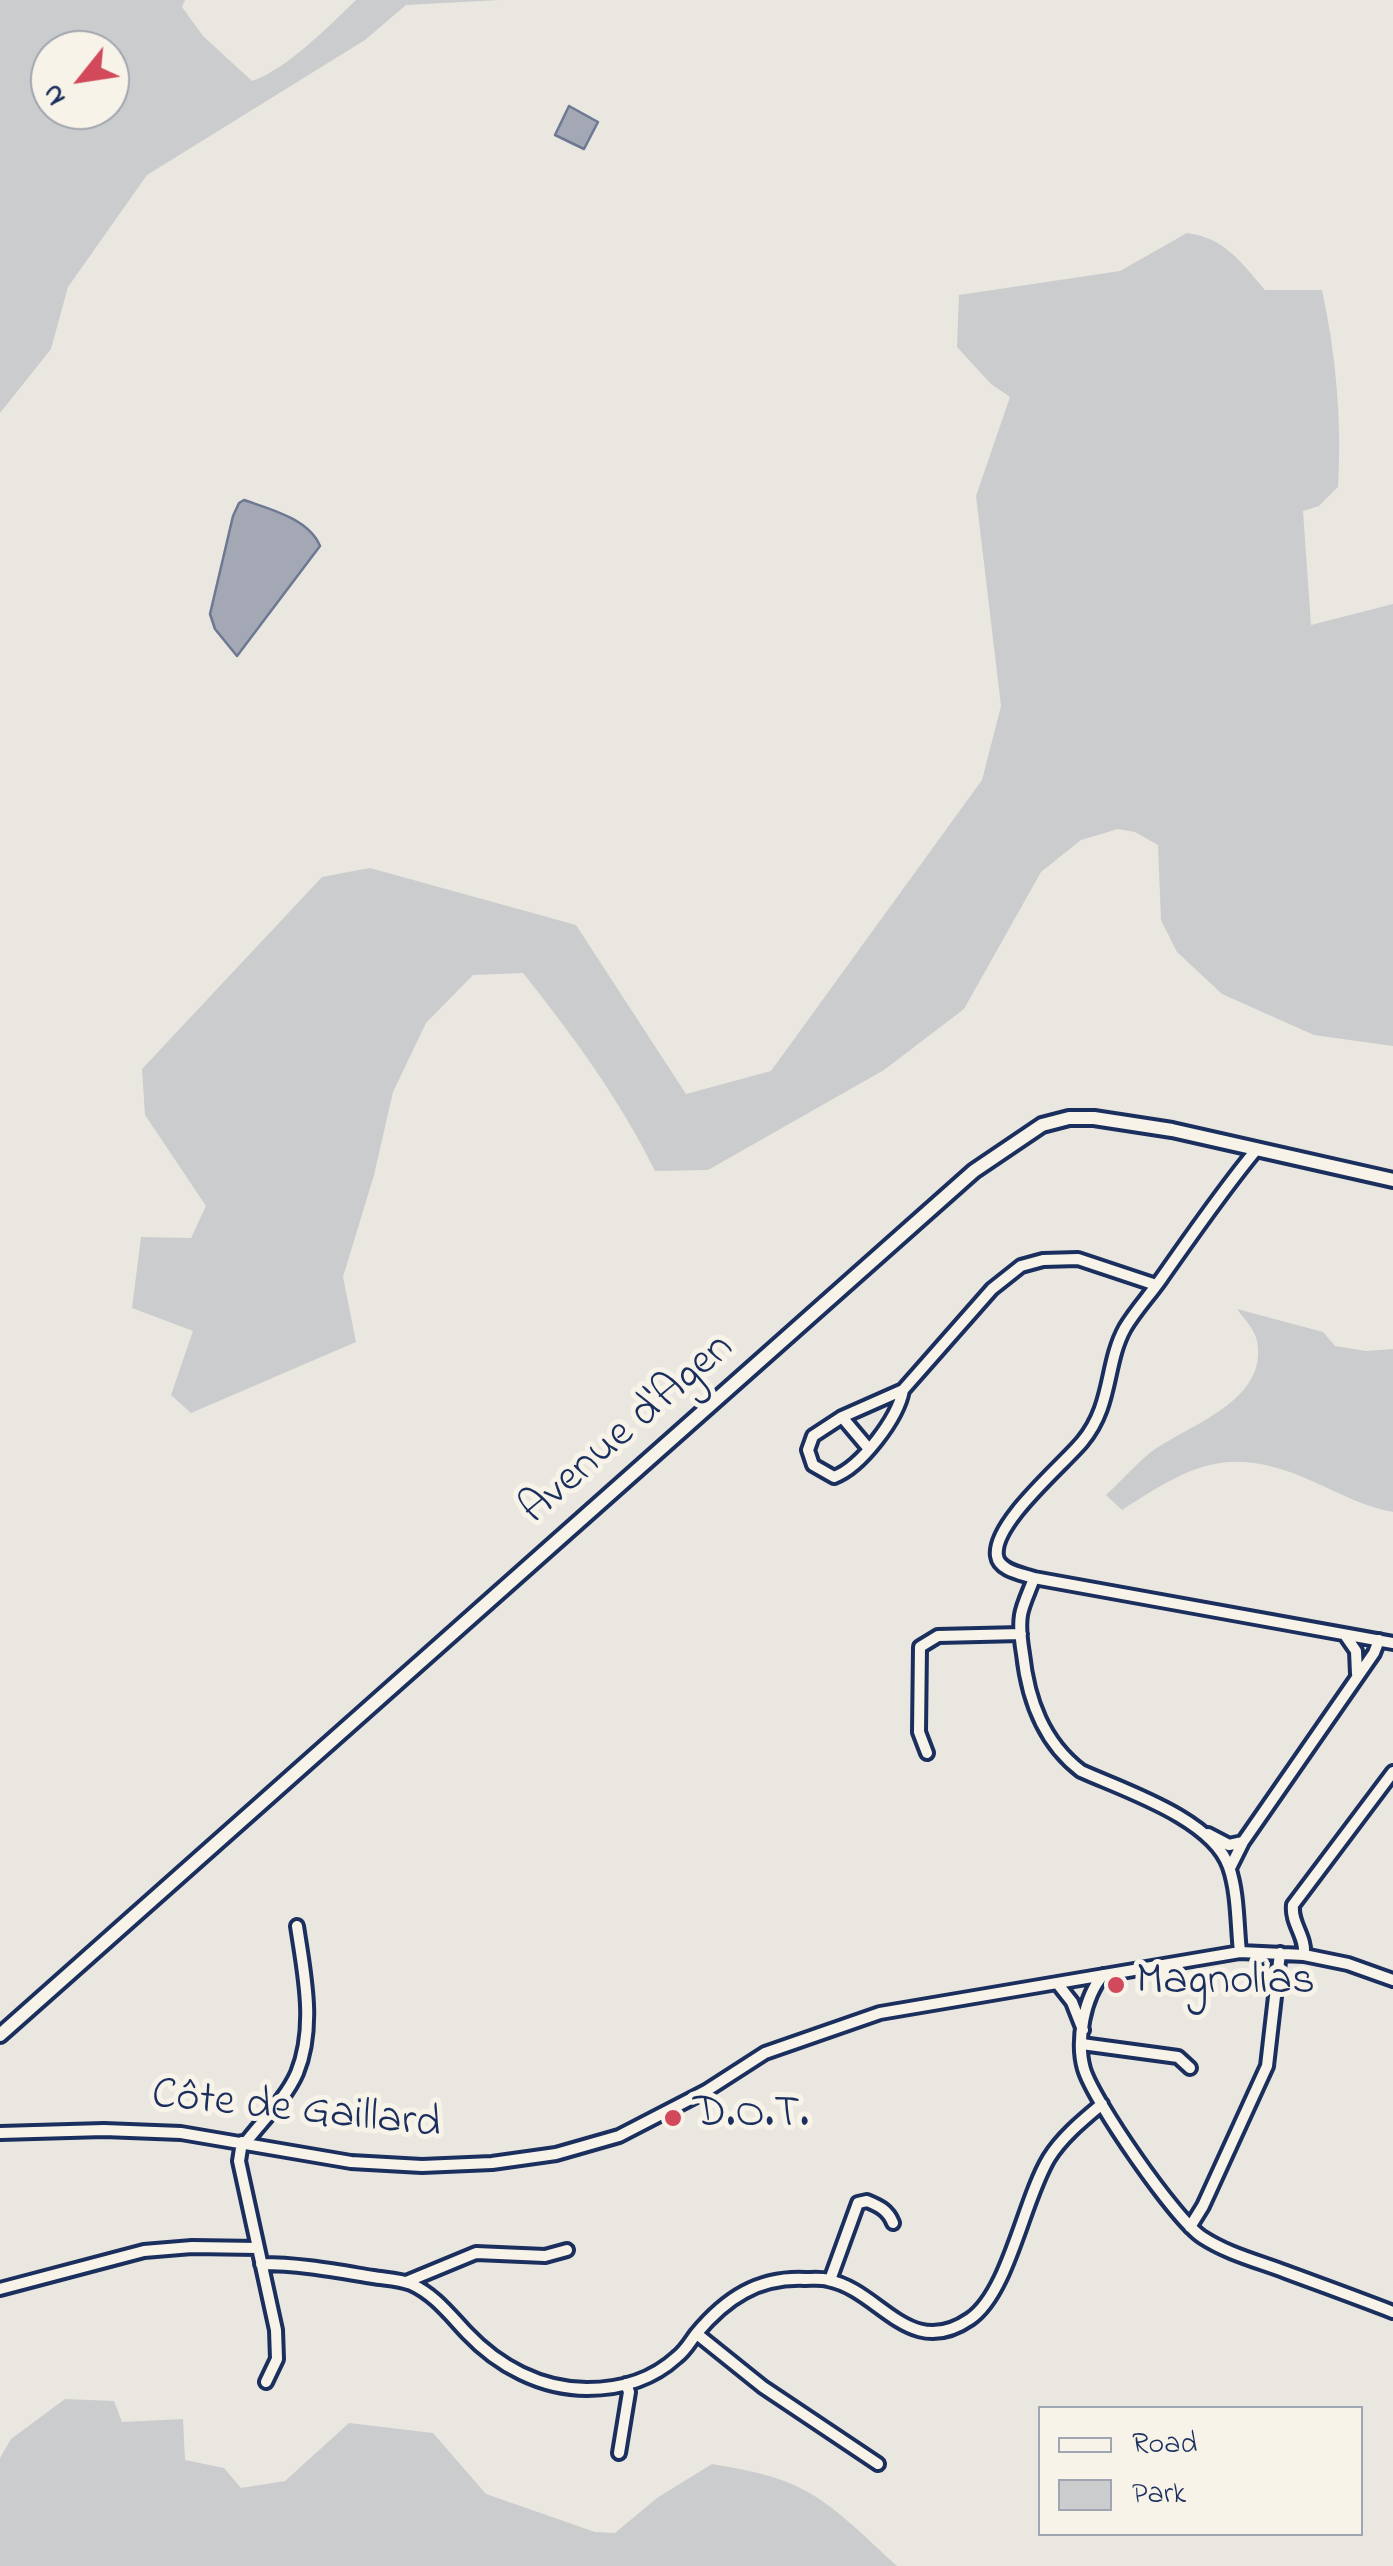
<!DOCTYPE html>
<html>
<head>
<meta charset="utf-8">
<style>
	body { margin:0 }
	#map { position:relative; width:1393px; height:2566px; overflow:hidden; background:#eae7e0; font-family:"Indie Flower",sans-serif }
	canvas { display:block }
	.legend { position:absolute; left:1038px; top:2406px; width:325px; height:130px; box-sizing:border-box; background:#f7f3e8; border:2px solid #9fa5b1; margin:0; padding:12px 18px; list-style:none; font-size:30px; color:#1b2f5e }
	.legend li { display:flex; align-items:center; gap:20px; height:50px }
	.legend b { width:50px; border:2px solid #9fa5b1 }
	.north { position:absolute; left:30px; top:30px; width:100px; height:100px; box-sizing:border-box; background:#f7f3e8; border:2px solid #9fa5b1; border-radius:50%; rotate:240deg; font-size:28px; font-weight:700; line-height:40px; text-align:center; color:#1b2f5e }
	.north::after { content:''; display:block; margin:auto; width:35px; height:45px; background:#d1495b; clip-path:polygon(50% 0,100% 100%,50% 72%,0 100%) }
</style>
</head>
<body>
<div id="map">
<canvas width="1393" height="2566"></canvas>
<ul class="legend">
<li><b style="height:12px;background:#f7f3e8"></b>Road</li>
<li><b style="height:28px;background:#cbcccd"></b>Park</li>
</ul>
<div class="north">N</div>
</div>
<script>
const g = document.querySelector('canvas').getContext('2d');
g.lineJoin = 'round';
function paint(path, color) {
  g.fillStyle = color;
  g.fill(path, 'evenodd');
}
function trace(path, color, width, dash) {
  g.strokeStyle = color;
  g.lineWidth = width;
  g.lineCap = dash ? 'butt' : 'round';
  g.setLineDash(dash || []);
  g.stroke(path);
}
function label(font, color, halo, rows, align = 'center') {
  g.font = font + ' "Indie Flower",sans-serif';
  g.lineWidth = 10;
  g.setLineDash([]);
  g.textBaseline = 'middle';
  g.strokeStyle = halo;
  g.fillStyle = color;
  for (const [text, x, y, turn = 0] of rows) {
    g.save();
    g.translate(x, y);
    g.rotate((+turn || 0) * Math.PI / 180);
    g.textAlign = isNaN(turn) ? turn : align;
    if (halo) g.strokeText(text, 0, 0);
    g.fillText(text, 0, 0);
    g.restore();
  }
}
const green = new Path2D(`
	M 0,0 L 185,0 L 182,7 L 203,36 L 252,81 C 287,69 329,26 356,0 L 500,0 L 406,5 L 365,40 L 147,175 L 68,287 L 51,349 L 0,413 ZM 110,50 L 110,110 L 50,110 L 50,50 Z
	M 1187,233 C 1225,238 1241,262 1265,290 L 1322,290 C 1336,354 1342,421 1338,487 L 1319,506 L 1303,511 L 1311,625 L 1393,604 L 1393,1046 L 1314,1035 L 1222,994 L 1177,952 L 1161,920 L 1158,845 L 1135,832 L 1118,829 L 1081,840 L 1041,872 L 964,1009 L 884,1070 L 708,1170 L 655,1171 C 619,1098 573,1036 523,973 L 473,975 L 426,1023 L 393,1092 L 374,1175 L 343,1277 L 356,1342 L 191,1413 L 171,1395 L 193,1331 L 132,1308 L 141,1237 L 191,1238 L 206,1206 L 145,1115 L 142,1069 L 322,877 L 370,868 L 576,925 L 686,1094 L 771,1071 L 982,780 L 1001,706 L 976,496 L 1010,397 L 991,384 L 957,347 L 959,295 L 1120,271 Z
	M 1237,1309 L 1323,1332 L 1335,1346 L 1366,1351 L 1393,1349 L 1393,1512 C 1365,1507 1339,1493 1312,1481 C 1229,1444 1193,1464 1122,1510 L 1106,1495 C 1121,1481 1135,1465 1151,1452 C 1188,1425 1269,1401 1257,1341 C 1254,1328 1244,1319 1237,1309 Z
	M 65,2399 L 114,2401 L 122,2422 L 183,2419 L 185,2460 L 224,2468 L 241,2488 L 285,2481 L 349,2423 L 433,2433 L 486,2494 L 595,2532 L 615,2533 L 657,2498 L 712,2464 C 741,2469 777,2475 804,2490 C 838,2508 868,2540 897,2566 L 0,2566 L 0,2458 L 11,2439 Z`);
const water = new Path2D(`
	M 569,106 L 598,122 L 584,149 L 555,135 Z
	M 244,500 C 270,509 309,519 320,546 L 237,656 L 215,629 L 210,614 L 233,516 L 239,503 Z`);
const minor = new Path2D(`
	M 1256,1150 C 1222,1191 1192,1235 1161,1279 C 1149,1296 1135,1311 1125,1328 C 1105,1364 1113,1405 1082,1442 C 1062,1466 992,1524 997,1556 C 999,1571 1023,1574 1034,1578 L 1393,1643
	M 903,1390 C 898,1418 861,1467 834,1477 L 813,1465 L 808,1450 L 813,1436 L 842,1417 L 903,1390 L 992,1289 L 1021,1266 L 1043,1260 L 1078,1259 L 1156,1285
	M 842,1417 L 869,1449
	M 1034,1578 C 1030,1590 1023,1603 1021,1615 C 1019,1627 1021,1642 1023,1654 C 1028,1700 1043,1742 1081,1771 C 1123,1790 1213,1819 1229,1867 C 1238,1893 1237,1924 1240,1952
	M 1345,1635 L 1356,1651 L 1357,1674
	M 927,1753 L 919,1732 L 920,1647 L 938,1636 L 1021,1634
	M 1208,1834 L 1229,1845 L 1243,1842
	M 1230,1868 L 1243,1842 L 1374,1653 L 1379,1640
	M 1304,1955 C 1306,1936 1291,1924 1293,1905 L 1393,1772
	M 1103,1975 C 1084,1997 1076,2041 1084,2069 C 1093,2100 1175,2219 1202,2237 C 1228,2254 1257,2261 1286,2272 C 1321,2285 1357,2298 1393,2312
	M 1057,1983 L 1072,2002 L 1083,2030
	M 1082,2044 L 1178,2057 L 1190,2068
	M 0,2133 L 104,2130 L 181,2133 L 351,2162 L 422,2166 L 492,2163 L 556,2154 L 619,2136 L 706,2091 L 765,2053 L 880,2013 L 1240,1952 L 1304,1955 L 1348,1964 L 1393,1980
	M 242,2142 L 239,2161 L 276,2330 L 277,2359 L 266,2382
	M 246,2142 C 263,2120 286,2098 297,2073 C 316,2026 304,1973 297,1926
	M 1190,2227 L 1203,2206 L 1267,2066 L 1280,1953
	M 261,2264 C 300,2264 336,2271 373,2277 C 385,2279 399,2279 411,2284 C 434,2294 450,2315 467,2333 C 498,2366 541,2389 587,2389 C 620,2389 652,2380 677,2357 C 685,2351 690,2342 696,2334 C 726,2298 758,2277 805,2279 C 813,2279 821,2278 828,2280 C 880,2290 909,2361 970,2319 C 1009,2292 1023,2201 1049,2158 C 1062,2137 1083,2120 1102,2104
	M 830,2280 L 858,2203 L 867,2201 C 879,2206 888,2210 893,2223
	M 406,2282 L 476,2253 L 545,2256 L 567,2250
	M 0,2289 L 144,2251 L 192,2247 L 258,2248
	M 697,2334 L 763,2387 L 878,2464
	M 619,2453 L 629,2392 L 626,2384`);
const major = new Path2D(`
	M 0,2035 L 974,1171 L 1042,1125 L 1069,1118 L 1094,1118 L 1172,1130 L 1393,1180`);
const markers = [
	[1116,1985,10,"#d1495b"],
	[673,2118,10,"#d1495b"]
];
const streetNames = [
	["Avenue d'Agen",629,1431,-41],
	["Côte de Gaillard",296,2113,6]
];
const poiNames = [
	["Magnolias",1136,1985],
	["D.O.T.",693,2118]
];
paint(green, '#cbcccd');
paint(water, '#a3a8b4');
trace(water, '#6d7892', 2.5);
trace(minor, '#1b2f5e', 18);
trace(major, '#1b2f5e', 20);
trace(minor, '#f7f3e8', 10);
trace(major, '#f7f3e8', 12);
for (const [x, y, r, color] of markers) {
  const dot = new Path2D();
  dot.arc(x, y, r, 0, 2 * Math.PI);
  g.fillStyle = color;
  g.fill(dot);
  trace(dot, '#f7f3e8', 4);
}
label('45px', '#1b2f5e', '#f7f3e8', streetNames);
label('45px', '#1b2f5e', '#f7f3e8', poiNames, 'left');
</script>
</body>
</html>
